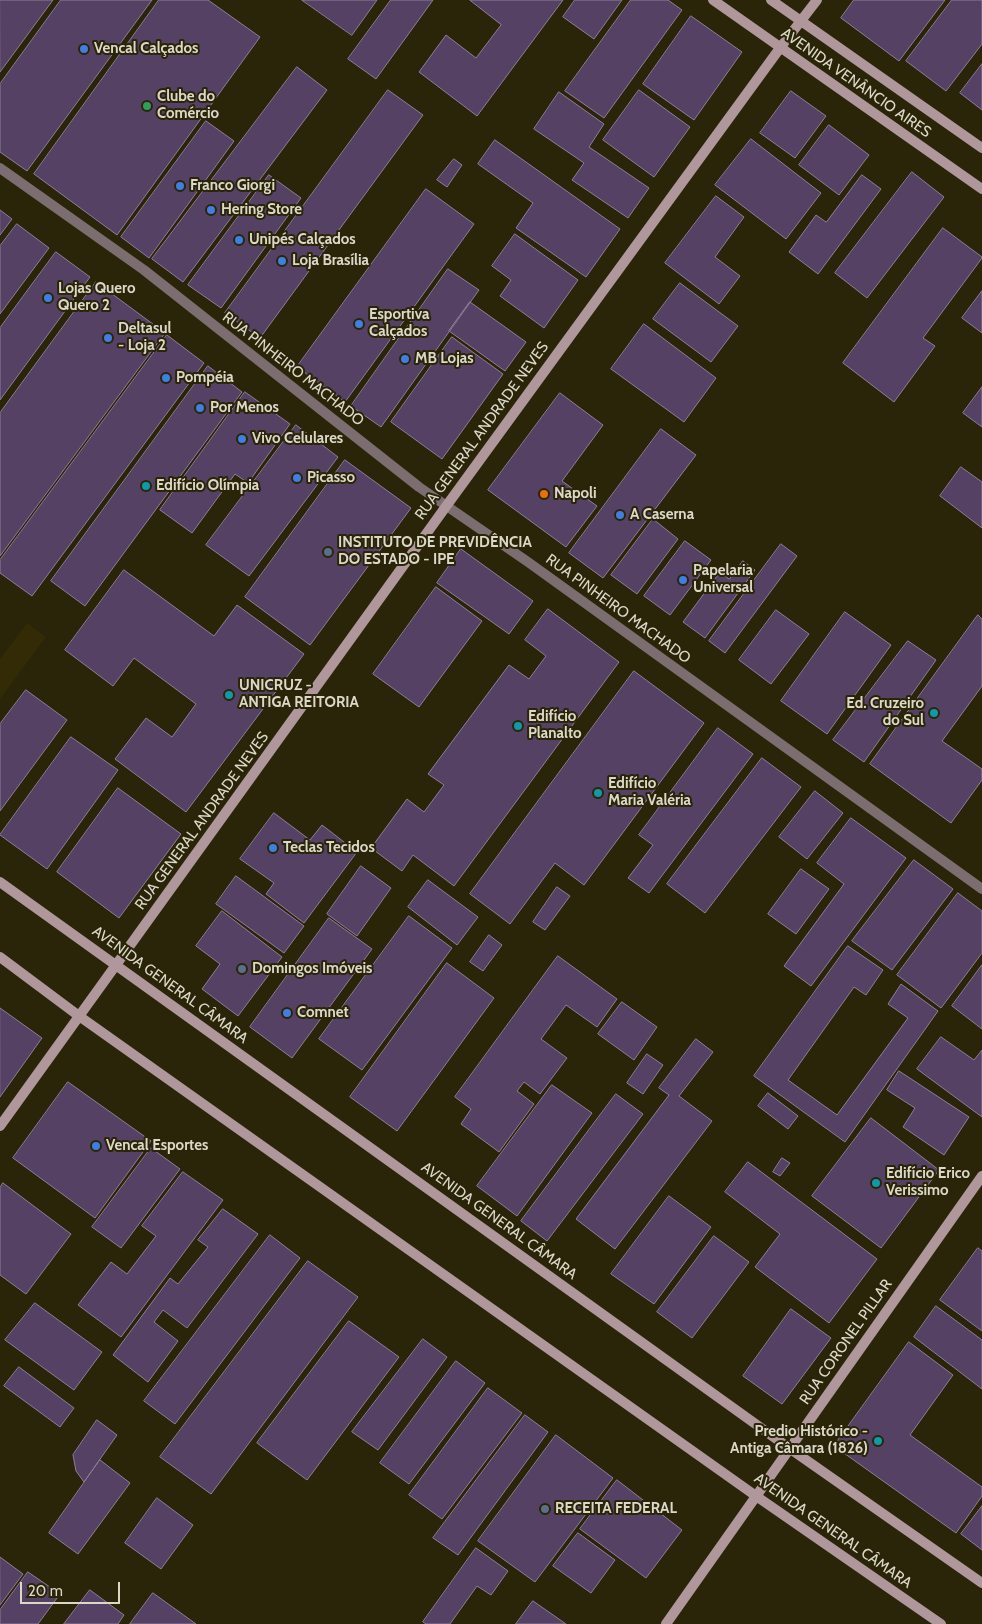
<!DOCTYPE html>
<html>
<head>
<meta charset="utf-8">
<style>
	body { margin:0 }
	#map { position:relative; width:982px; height:1624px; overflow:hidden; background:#2a2408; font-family:Cabin,sans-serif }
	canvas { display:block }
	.scale { position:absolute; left:20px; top:1582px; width:100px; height:22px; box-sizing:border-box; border:2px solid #dcd8c8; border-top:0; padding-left:6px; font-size:15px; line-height:18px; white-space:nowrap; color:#dcd8c8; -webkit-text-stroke:4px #2a2408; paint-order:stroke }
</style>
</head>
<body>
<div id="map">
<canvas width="982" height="1624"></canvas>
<div class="scale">20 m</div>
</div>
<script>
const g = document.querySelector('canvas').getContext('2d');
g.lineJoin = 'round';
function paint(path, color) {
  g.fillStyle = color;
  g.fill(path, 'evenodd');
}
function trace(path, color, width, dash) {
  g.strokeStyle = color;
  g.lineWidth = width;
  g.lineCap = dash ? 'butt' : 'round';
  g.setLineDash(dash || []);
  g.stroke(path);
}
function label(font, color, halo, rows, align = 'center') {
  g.font = font + ' Cabin,sans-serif';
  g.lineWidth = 4;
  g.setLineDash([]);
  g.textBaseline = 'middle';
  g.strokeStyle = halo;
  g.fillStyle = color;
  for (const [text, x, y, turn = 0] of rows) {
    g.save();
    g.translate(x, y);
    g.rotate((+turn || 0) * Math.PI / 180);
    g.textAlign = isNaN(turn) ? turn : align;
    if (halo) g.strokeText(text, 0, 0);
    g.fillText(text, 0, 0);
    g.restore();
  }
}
const built = new Path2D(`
	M 27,623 L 46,637 L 0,699 L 0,659 Z`);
const building = new Path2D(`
	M 0,0 L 53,0 L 0,72 Z
	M 61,0 L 152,0 L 27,171 L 0,152 L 0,84 Z
	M 159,0 L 208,0 L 260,37 L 117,235 L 34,174 Z
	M 302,0 L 377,0 L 352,35 Z
	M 391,0 L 433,0 L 376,79 L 348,59 Z
	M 470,0 L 563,0 L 477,116 L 419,72 L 446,35 L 476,58 L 501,25 Z
	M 575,0 L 622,0 L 594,39 L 563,17 Z
	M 631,0 L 668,0 L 682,10 L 604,118 L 565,91 Z
	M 854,0 L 945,0 L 899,61 L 841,18 Z
	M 952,0 L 982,0 L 982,44 L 946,91 L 906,61 Z
	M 691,16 L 742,52 L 694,120 L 643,84 Z
	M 982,64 L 982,110 L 960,93 Z
	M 297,67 L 327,90 L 183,282 L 152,259 Z
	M 388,90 L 423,115 L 260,338 L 225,313 Z
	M 639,90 L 690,127 L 654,177 L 603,140 Z
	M 791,91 L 826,116 L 795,158 L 760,133 Z
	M 559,92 L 604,124 L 589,147 L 649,188 L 628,218 L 572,180 L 584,163 L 534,129 Z
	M 206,121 L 234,141 L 149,258 L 121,237 Z
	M 829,125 L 869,155 L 839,195 L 799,165 Z
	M 751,139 L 821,193 L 786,239 L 715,185 Z
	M 495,140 L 620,229 L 586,277 L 516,228 L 533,203 L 478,164 Z
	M 454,159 L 462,165 L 447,187 L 437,180 Z
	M 912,172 L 944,197 L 867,298 L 835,273 Z
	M 269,175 L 301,198 L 221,308 L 188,285 Z
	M 862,175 L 881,189 L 818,274 L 789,252 L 816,215 L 826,222 Z
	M 426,189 L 474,224 L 345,402 L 297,367 Z
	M 716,196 L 744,217 L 715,257 L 740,276 L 719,304 L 665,263 Z
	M 0,210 L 12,219 L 0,235 Z
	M 17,224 L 49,248 L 0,314 L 0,246 Z
	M 943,228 L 982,257 L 982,258 L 923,338 L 935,346 L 894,402 L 843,363 Z
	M 515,234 L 578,280 L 544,328 L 500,296 L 511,280 L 492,266 Z
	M 56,252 L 90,277 L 0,400 L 0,328 Z
	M 448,269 L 479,290 L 381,427 L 351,406 Z
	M 96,282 L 165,333 L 0,556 L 0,413 Z
	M 680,283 L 738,326 L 711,362 L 653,319 Z
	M 982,291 L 982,333 L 962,318 Z
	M 470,302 L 526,342 L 505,371 L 449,331 Z
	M 644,324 L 716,378 L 684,422 L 611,369 Z
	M 167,335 L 204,363 L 32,596 L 0,573 L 0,560 Z
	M 452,337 L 503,374 L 442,459 L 391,422 Z
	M 208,366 L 242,392 L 85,606 L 51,581 Z
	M 982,387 L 982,427 L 963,413 Z
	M 245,392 L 290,424 L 248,483 L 235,474 L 192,533 L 160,510 Z
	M 560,393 L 603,425 L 562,481 L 597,506 L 566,547 L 488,490 Z
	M 296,425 L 338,457 L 249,576 L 206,545 Z
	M 661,429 L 696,455 L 603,578 L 569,553 Z
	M 345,460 L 411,508 L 310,645 L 245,597 Z
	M 961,467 L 982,482 L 982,528 L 940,496 Z
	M 653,519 L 678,539 L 637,594 L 611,575 Z
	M 685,541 L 711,560 L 670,615 L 644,596 Z
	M 781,544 L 797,556 L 725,653 L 709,641 Z
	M 461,549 L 533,601 L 509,634 L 437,583 Z
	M 743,561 L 755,570 L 705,638 L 683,622 L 720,572 L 729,579 Z
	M 124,570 L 214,636 L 237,605 L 304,654 L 186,812 L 115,759 L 146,718 L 172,737 L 196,704 L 134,658 L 113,686 L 65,650 Z
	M 436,587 L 482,621 L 419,707 L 373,674 Z
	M 548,609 L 619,662 L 454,886 L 413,855 L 402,871 L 371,848 L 407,799 L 424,812 L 444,785 L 428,774 L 509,665 L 529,679 L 546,656 L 525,640 Z
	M 776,610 L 809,634 L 771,684 L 739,660 Z
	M 845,612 L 891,645 L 827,734 L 781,701 Z
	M 978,615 L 982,619 L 982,686 L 942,741 L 982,769 L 982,780 L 951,823 L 870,764 Z
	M 908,641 L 936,660 L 864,762 L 833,740 Z
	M 634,671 L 704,723 L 584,885 L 555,863 L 510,924 L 470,894 Z
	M 26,690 L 67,720 L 0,811 L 0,724 Z
	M 718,728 L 753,754 L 649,893 L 628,878 L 653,845 L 639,835 Z
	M 71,737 L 118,770 L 47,869 L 0,835 Z
	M 762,758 L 801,787 L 705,913 L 667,884 Z
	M 118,788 L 181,834 L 119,918 L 57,872 Z
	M 815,791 L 843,813 L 807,859 L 779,837 Z
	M 274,813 L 310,840 L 322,825 L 357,852 L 304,923 L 266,894 L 274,883 L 240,859 Z
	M 851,818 L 906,858 L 811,986 L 784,966 L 844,884 L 817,863 Z
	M 914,860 L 953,889 L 892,970 L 852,941 Z
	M 361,866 L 391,888 L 357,936 L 327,914 Z
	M 801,869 L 829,889 L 796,934 L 768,914 Z
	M 236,876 L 304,926 L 284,953 L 216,904 Z
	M 428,880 L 478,917 L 457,945 L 408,907 Z
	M 557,887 L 570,896 L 545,930 L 533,922 Z
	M 958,893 L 982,911 L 982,953 L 941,1008 L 897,975 Z
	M 222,911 L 282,957 L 238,1016 L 202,989 L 220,964 L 196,946 Z
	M 409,916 L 452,948 L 362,1070 L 319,1039 Z
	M 329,918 L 372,949 L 292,1058 L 250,1027 Z
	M 489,935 L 502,945 L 483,971 L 470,962 Z
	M 848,946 L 883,970 L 866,995 L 854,987 L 788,1080 L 837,1115 L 908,1018 L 888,1004 L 901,984 L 938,1011 L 845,1142 L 754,1076 Z
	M 558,956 L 617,999 L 597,1027 L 566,1005 L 541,1039 L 567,1058 L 540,1094 L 524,1082 L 517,1091 L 534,1104 L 499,1152 L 461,1124 L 471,1109 L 455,1097 Z
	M 447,963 L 494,998 L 397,1131 L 350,1097 Z
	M 982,965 L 982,1029 L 952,1006 Z
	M 622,1002 L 657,1027 L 634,1060 L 598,1034 Z
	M 0,1008 L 42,1038 L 0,1097 Z
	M 941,1037 L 974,1060 L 982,1050 L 982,1117 L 917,1069 Z
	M 696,1039 L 713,1052 L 679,1096 L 712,1121 L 615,1249 L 576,1219 L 669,1095 L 659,1088 Z
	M 647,1054 L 663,1065 L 643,1094 L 627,1083 Z
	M 899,1071 L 969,1117 L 944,1155 L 903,1127 L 915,1108 L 887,1090 Z
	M 68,1082 L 151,1141 L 95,1218 L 13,1158 Z
	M 552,1085 L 592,1113 L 517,1216 L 477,1186 Z
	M 768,1093 L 798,1116 L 788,1129 L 758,1106 Z
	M 616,1094 L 643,1114 L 547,1241 L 521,1221 Z
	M 871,1118 L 939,1170 L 881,1248 L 812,1196 Z
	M 151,1148 L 180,1169 L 121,1248 L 92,1227 Z
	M 782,1158 L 790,1163 L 780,1176 L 773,1172 Z
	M 748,1162 L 877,1259 L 829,1323 L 755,1267 L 780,1234 L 725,1192 Z
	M 183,1172 L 223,1200 L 121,1337 L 78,1305 L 111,1262 L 127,1274 L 156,1236 L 142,1226 Z
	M 3,1183 L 71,1234 L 26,1294 L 0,1275 L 0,1188 Z
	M 669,1196 L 711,1227 L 654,1304 L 611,1274 Z
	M 223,1209 L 258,1234 L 187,1328 L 163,1310 L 154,1322 L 178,1341 L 148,1382 L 113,1355 L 170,1278 L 178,1284 L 208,1247 L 198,1240 Z
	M 270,1235 L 300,1258 L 175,1424 L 144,1401 Z
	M 714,1236 L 749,1262 L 692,1338 L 657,1312 Z
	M 978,1248 L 982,1251 L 982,1331 L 940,1300 Z
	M 308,1261 L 358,1297 L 211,1494 L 160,1457 Z
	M 35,1303 L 102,1352 L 74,1390 L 5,1340 Z
	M 936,1306 L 982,1340 L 982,1389 L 914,1337 Z
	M 791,1309 L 831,1338 L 782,1404 L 743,1376 Z
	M 349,1321 L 399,1357 L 307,1480 L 257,1443 Z
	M 423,1339 L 447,1357 L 378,1450 L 352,1432 Z
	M 909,1342 L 953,1375 L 910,1435 L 982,1487 L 982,1496 L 956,1533 L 834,1446 Z
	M 456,1361 L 485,1383 L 409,1484 L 380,1463 Z
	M 19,1367 L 74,1408 L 60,1427 L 4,1386 Z
	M 488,1388 L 522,1413 L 442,1519 L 409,1495 Z
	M 525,1415 L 548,1432 L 458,1555 L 433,1538 Z
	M 97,1420 L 117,1435 L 84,1482 L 76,1471 L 73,1455 Z
	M 556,1435 L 613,1478 L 535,1582 L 478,1541 Z
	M 100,1460 L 130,1483 L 78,1554 L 49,1533 Z
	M 617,1480 L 682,1530 L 646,1578 L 580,1529 Z
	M 157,1498 L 193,1525 L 161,1569 L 125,1543 Z
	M 982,1506 L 982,1550 L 961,1534 Z
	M 578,1533 L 615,1560 L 591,1593 L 553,1566 Z
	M 476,1548 L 508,1571 L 491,1595 L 477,1586 L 450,1624 L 426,1624 L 423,1622 Z
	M 0,1557 L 23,1574 L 0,1605 Z
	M 28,1572 L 60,1594 L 38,1624 L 0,1624 L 0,1610 Z
	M 90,1590 L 124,1615 L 118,1624 L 64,1624 Z
	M 153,1593 L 196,1624 L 130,1624 Z
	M 533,1601 L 566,1624 L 516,1624 Z`);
const street = new Path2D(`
	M 0,168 L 144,270 L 419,487 L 528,562 L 982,889`);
const secondary = new Path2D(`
	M 713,0 L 982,189
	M 771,0 L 982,148
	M 0,882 L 789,1448 L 982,1583
	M 0,957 L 79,1016 L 756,1496 L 941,1624
	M 0,1126 L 447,505 L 780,48 L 817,0
	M 666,1624 L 982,1176`);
const markers = [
	[84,49,5,"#3f7fe0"],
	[147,106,5,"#2e9e5b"],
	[180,186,5,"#3f7fe0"],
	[211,210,5,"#3f7fe0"],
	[239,240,5,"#3f7fe0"],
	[282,261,5,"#3f7fe0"],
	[48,298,5,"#3f7fe0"],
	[359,324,5,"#3f7fe0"],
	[108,338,5,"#3f7fe0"],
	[405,359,5,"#3f7fe0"],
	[166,378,5,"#3f7fe0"],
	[200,408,5,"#3f7fe0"],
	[242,439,5,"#3f7fe0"],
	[297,478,5,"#3f7fe0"],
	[146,486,5,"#0f9aa8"],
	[544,494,5,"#e8710a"],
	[620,515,5,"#3f7fe0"],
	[328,552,5,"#5c6f8a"],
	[683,580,5,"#3f7fe0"],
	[229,695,5,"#0f9aa8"],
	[934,713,5,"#0f9aa8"],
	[518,726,5,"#0f9aa8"],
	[598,793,5,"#0f9aa8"],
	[273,848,5,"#3f7fe0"],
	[242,969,5,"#5c6f8a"],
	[287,1013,5,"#3f7fe0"],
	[96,1146,5,"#3f7fe0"],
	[876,1183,5,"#0f9aa8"],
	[878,1441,5,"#0f9aa8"],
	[545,1509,5,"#5c6f8a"]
];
const poiNames = [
	["Vencal Calçados",94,49],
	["Clube do",157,97],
	["Comércio",157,114],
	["Franco Giorgi",190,186],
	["Hering Store",221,210],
	["Unipés Calçados",249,240],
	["Loja Brasília",292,261],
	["Lojas Quero",58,289],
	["Quero 2",58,306],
	["Esportiva",369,315],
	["Calçados",369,332],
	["Deltasul",118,329],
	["- Loja 2",118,346],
	["MB Lojas",415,359],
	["Pompéia",176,378],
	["Por Menos",210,408],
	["Vivo Celulares",252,439],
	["Picasso",307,478],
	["Edifício Olímpia",156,486],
	["Napoli",554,494],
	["A Caserna",630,515],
	["INSTITUTO DE PREVIDÊNCIA",338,543],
	["DO ESTADO - IPE",338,560],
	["Papelaria",693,571],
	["Universal",693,588],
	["UNICRUZ -",239,686],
	["ANTIGA REITORIA",239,703],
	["Ed. Cruzeiro",924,704,"right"],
	["do Sul",924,721,"right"],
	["Edifício",528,717],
	["Planalto",528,734],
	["Edifício",608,784],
	["Maria Valéria",608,801],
	["Teclas Tecidos",283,848],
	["Domingos Imóveis",252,969],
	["Comnet",297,1013],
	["Vencal Esportes",106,1146],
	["Edifício Erico",886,1174],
	["Verissimo",886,1191],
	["Predio Histórico -",868,1432,"right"],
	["Antiga Câmara (1826)",868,1449,"right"],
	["RECEITA FEDERAL",555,1509]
];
const streetNames = [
	["AVENIDA VENÂNCIO AIRES",856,83,35],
	["RUA PINHEIRO MACHADO",293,369,38],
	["RUA GENERAL ANDRADE NEVES",482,431,-54],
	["RUA PINHEIRO MACHADO",618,609,36],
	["RUA GENERAL ANDRADE NEVES",202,821,-54],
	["AVENIDA GENERAL CÂMARA",170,985,36],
	["AVENIDA GENERAL CÂMARA",499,1221,36],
	["RUA CORONEL PILLAR",846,1342,-55],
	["AVENIDA GENERAL CÂMARA",833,1531,35]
];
paint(built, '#322b05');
paint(building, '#554163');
trace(building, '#8e7e99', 1);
trace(street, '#7c6d70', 10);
trace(secondary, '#af979c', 10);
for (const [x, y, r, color] of markers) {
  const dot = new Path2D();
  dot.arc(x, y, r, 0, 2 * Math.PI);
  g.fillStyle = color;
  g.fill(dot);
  trace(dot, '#2a2408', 2);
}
label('bold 15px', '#dcd8c8', '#2a2408', poiNames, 'left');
label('15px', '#dcd8c8', '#2a2408', streetNames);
</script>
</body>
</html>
